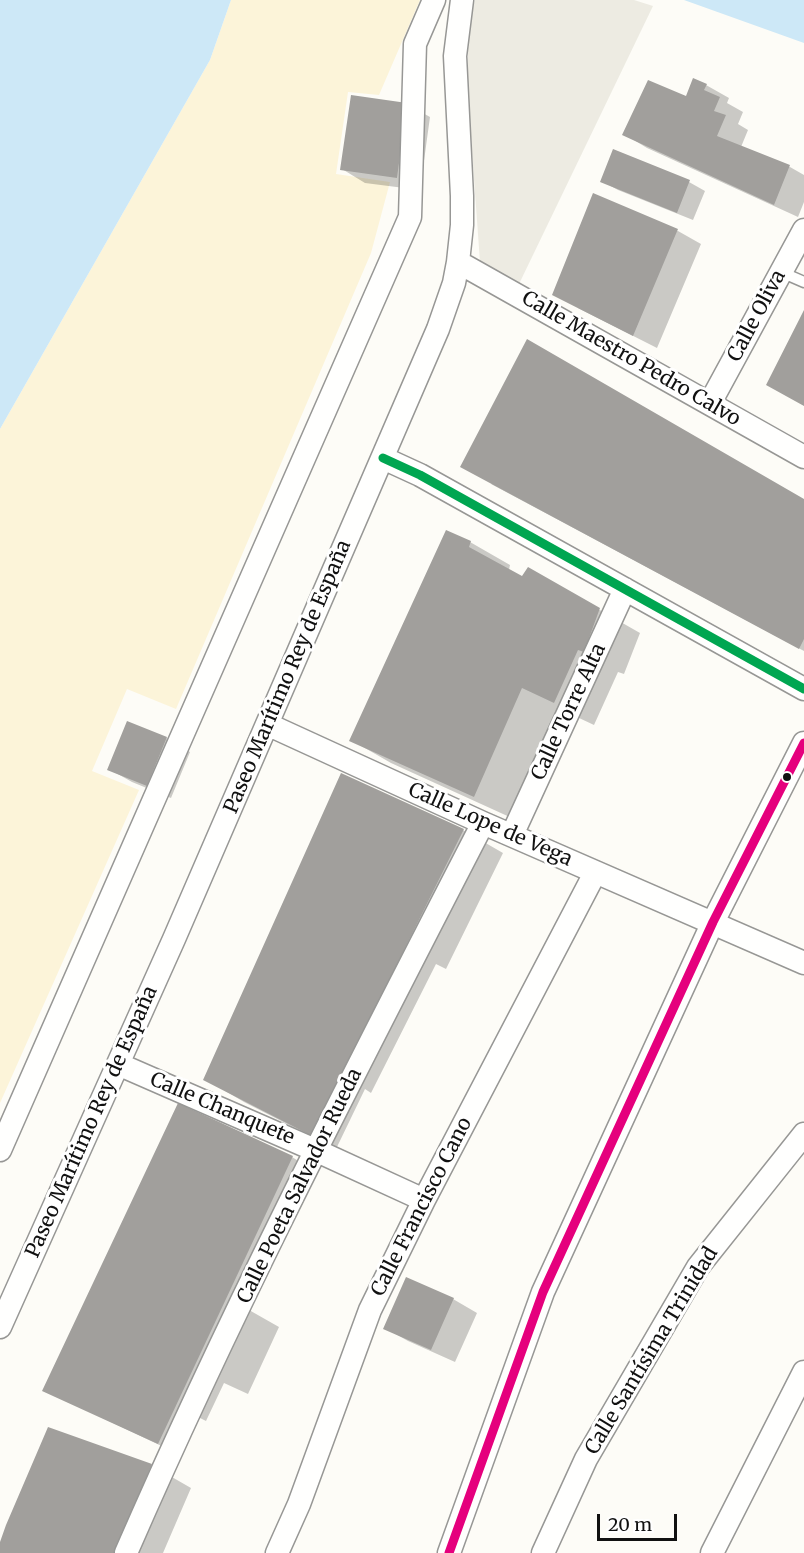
<!DOCTYPE html>
<html>
<head>
<meta charset="utf-8">
<style>
	body { margin:0 }
	#map { position:relative; width:804px; height:1553px; overflow:hidden; background:#fdfcf7; font-family:Merriweather,serif }
	canvas { display:block }
	.scale { position:absolute; left:597px; top:1514px; width:80px; height:27px; box-sizing:border-box; border:3px solid #111; border-top:0; padding-left:8px; font-size:18px; line-height:21px; white-space:nowrap; color:#111; -webkit-text-stroke:4px #fff; paint-order:stroke }
</style>
</head>
<body>
<div id="map">
<canvas width="804" height="1553"></canvas>
<div class="scale">20 m</div>
</div>
<script>
const g = document.querySelector('canvas').getContext('2d');
g.lineJoin = 'round';
function paint(path, color) {
  g.fillStyle = color;
  g.fill(path, 'evenodd');
}
function trace(path, color, width, dash) {
  g.strokeStyle = color;
  g.lineWidth = width;
  g.lineCap = dash ? 'butt' : 'round';
  g.setLineDash(dash || []);
  g.stroke(path);
}
function label(font, color, halo, rows, align = 'center') {
  g.font = font + ' Merriweather,serif';
  g.lineWidth = 6;
  g.setLineDash([]);
  g.textBaseline = 'middle';
  g.strokeStyle = halo;
  g.fillStyle = color;
  for (const [text, x, y, turn = 0] of rows) {
    g.save();
    g.translate(x, y);
    g.rotate((+turn || 0) * Math.PI / 180);
    g.textAlign = isNaN(turn) ? turn : align;
    if (halo) g.strokeText(text, 0, 0);
    g.fillText(text, 0, 0);
    g.restore();
  }
}
const sand = new Path2D(`
	M 231,0 L 420,0 L 379,95 L 348,92 L 336,174 L 390,182 L 371,253 L 176,709 L 127,689 L 92,771 L 139,790 L 0,1103 L 0,429 L 210,60 Z`);
const plaza = new Path2D(`
	M 475,0 L 634,0 L 653,6 L 519,284 L 480,262 L 467,82 L 469,23 Z`);
const water = new Path2D(`
	M 0,0 L 231,0 L 210,60 L 0,429 Z
	M 684,0 L 804,0 L 804,43 Z`);
const shadow = new Path2D(`
	M 706,85 L 729,98 L 727,103 L 743,112 L 738,124 L 748,130 L 741,147 L 790,167 L 804,175 L 804,202 L 798,217 L 647,148 L 624,134 Z
	M 407,104 L 430,117 L 420,190 L 365,183 L 342,169 Z
	M 602,181 L 689,182 L 705,191 L 693,220 L 618,190 Z
	M 594,195 L 678,231 L 701,244 L 657,348 L 578,308 Z
	M 491,484 L 804,500 L 804,651 Z
	M 470,542 L 510,565 L 509,570 L 523,578 L 528,569 L 640,633 L 624,674 L 618,672 L 594,725 L 562,710 L 514,819 L 391,763 L 351,740 Z
	M 166,738 L 190,752 L 171,798 L 132,782 L 109,769 Z
	M 463,830 L 503,853 L 446,969 L 436,964 L 371,1093 L 365,1089 L 336,1149 L 244,1102 L 205,1079 Z
	M 292,1157 L 308,1167 L 242,1306 L 279,1327 L 248,1394 L 224,1383 L 206,1421 L 192,1414 L 174,1452 L 44,1390 Z
	M 453,1299 L 477,1313 L 455,1362 L 408,1341 L 385,1328 Z
	M 151,1465 L 191,1488 L 163,1553 L 0,1553 L 0,1546 Z`);
const building = new Path2D(`
	M 693,78 L 707,84 L 704,90 L 720,97 L 714,111 L 726,115 L 717,136 L 790,165 L 774,205 L 622,135 L 648,80 L 686,96 Z
	M 351,95 L 407,103 L 397,178 L 340,170 Z
	M 613,149 L 690,180 L 677,213 L 600,182 Z
	M 593,193 L 678,229 L 633,336 L 552,295 Z
	M 804,310 L 804,406 L 766,385 Z
	M 527,339 L 804,499 L 804,639 L 799,649 L 460,467 Z
	M 446,530 L 471,541 L 469,547 L 522,576 L 528,567 L 600,608 L 584,652 L 578,650 L 554,703 L 522,688 L 474,797 L 349,741 Z
	M 127,721 L 167,737 L 147,786 L 107,770 Z
	M 341,773 L 464,829 L 312,1136 L 203,1080 Z
	M 178,1103 L 293,1156 L 158,1444 L 42,1391 Z
	M 406,1277 L 454,1298 L 431,1350 L 383,1329 Z
	M 48,1427 L 152,1464 L 114,1553 L 0,1553 L 0,1542 L 6,1525 Z`);
const lane = new Path2D(`
	M 781,272 L 804,282`);
const street = new Path2D(`
	M 458,262 L 804,457
	M 710,403 L 804,230
	M 383,458 L 420,475 L 804,689
	M 269,725 L 483,823 L 804,963
	M 512,835 L 625,589
	M 118,1064 L 315,1150 L 424,1200
	M 0,1150 L 410,217 L 415,44 L 434,0
	M 0,1327 L 174,939 L 438,329 L 454,283 L 458,262 L 462,225 L 462,196 L 455,56 L 462,0
	M 126,1553 C 234,1304 359,1064 483,823
	M 277,1553 L 299,1504 L 370,1310 L 424,1200 L 595,873
	M 449,1553 L 543,1292 L 713,922 L 804,743
	M 543,1553 L 586,1459 L 698,1267 L 804,1134
	M 712,1553 L 804,1372`);
const bus1 = new Path2D(`
	M 383,458 L 420,475 L 804,689`);
const bus2 = new Path2D(`
	M 449,1553 L 543,1292 L 713,922 L 804,743`);
const markers = [
	[787,777,5,"#111"]
];
const streetNames = [
	["Calle Oliva",757,316,-62],
	["Calle Maestro Pedro Calvo",631,359,30],
	["Paseo Marítimo Rey de España",288,677,-67],
	["Calle Torre Alta",569,712,-65],
	["Calle Lope de Vega",490,825,24],
	["Calle Chanquete",222,1109,23],
	["Paseo Marítimo Rey de España",92,1122,-66],
	["Calle Poeta Salvador Rueda",300,1186,-64],
	["Calle Francisco Cano",422,1207,-63],
	["Calle Santísima Trinidad",652,1351,-59]
];
paint(sand, '#fcf4d9');
paint(plaza, '#edebe2');
paint(water, '#cde8f7');
paint(shadow, '#0003');
paint(building, '#a19f9c');
trace(lane, '#979795', 13);
trace(street, '#979795', 25);
trace(lane, '#fffffe', 10);
trace(street, '#fffffe', 22);
trace(bus1, '#00a651', 9);
trace(bus2, '#e5007d', 9);
for (const [x, y, r, color] of markers) {
  const dot = new Path2D();
  dot.arc(x, y, r, 0, 2 * Math.PI);
  g.fillStyle = color;
  g.fill(dot);
  trace(dot, '#fff', 2);
}
label('20px', '#111', '#fff', streetNames);
</script>
</body>
</html>
